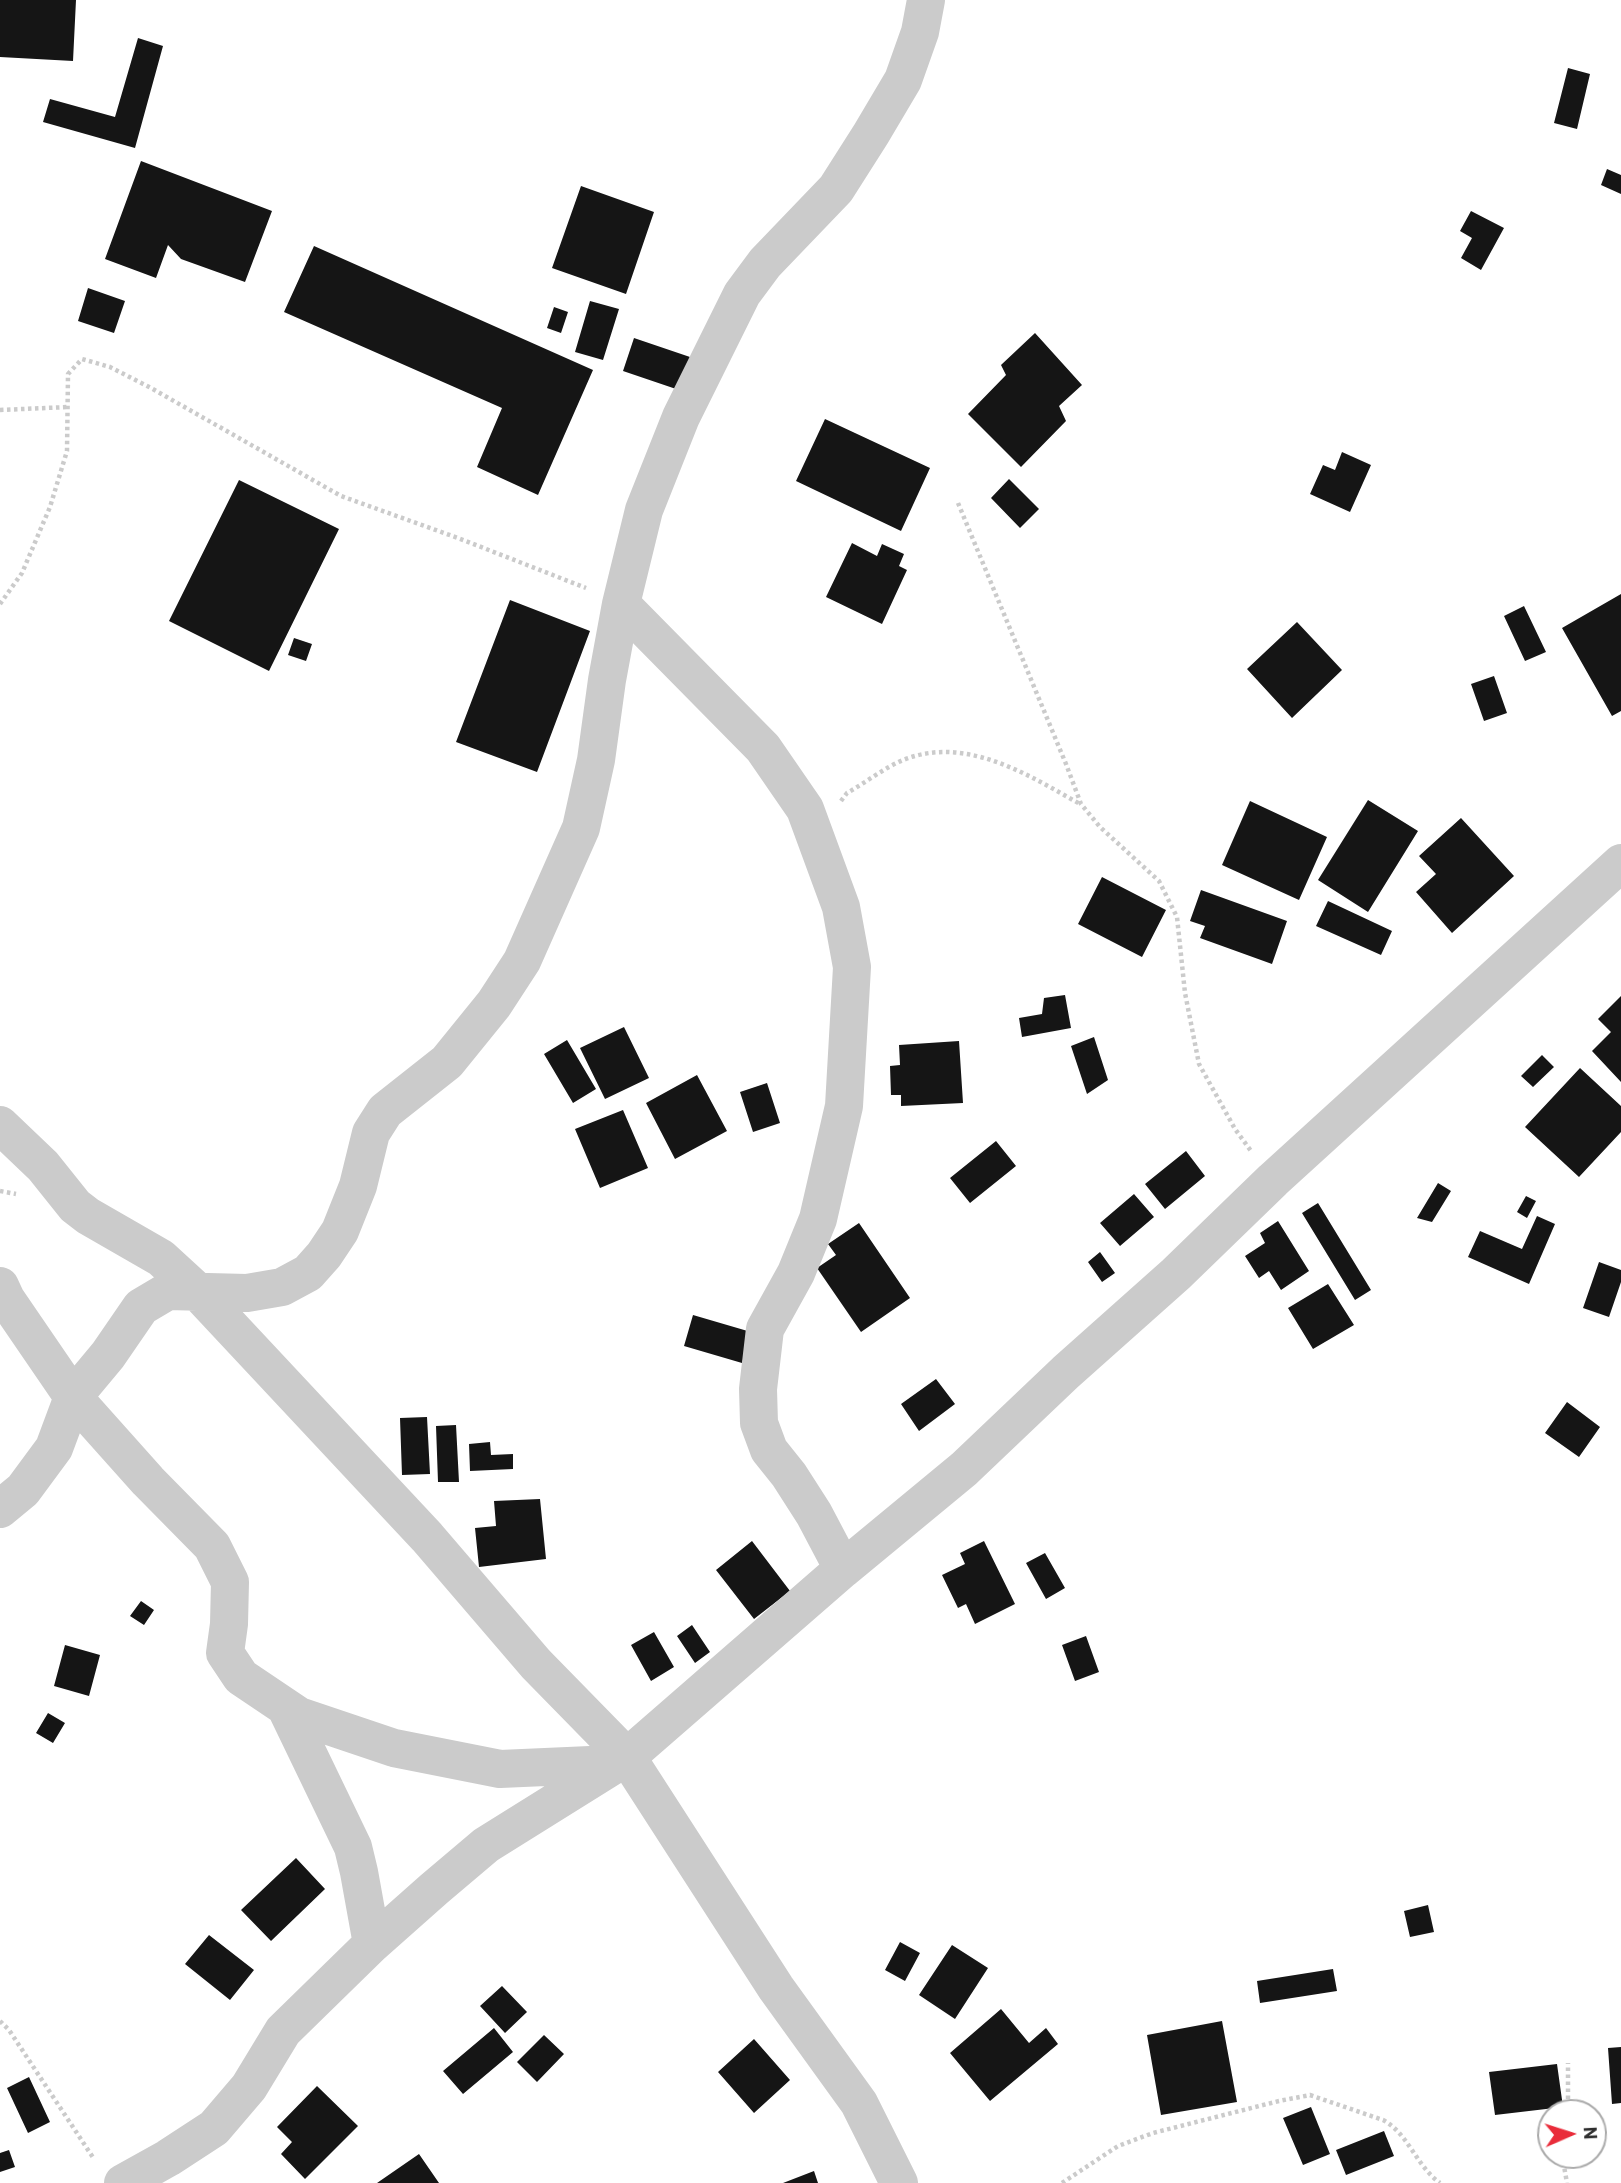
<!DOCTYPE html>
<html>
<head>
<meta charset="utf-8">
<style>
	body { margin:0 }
	#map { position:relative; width:1621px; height:2183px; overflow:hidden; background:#fff; font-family:Barlow,sans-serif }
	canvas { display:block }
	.north { position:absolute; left:1537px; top:2099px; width:70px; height:70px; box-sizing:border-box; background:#fff; border:2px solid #ababab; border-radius:50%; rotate:87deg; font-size:19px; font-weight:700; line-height:28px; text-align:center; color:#2e2e2e }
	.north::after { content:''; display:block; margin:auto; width:24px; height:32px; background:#e92c3a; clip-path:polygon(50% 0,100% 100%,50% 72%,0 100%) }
</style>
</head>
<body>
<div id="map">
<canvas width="1621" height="2183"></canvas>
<div class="north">N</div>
</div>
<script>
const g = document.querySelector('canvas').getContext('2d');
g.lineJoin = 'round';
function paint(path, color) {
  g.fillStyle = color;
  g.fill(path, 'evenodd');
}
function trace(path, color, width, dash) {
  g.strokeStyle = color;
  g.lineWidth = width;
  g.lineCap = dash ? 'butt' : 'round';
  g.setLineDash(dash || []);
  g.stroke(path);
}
const building = new Path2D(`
	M 0,0 L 76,0 L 73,61 L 0,57 Z
	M 138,38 L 163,46 L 135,148 L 43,122 L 50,99 L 115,117 Z
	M 1568,68 L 1590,74 L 1577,129 L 1554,123 Z
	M 141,161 L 272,211 L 245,282 L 181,259 L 168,245 L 156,278 L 105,259 Z
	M 1607,169 L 1621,175 L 1621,194 L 1601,185 Z
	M 581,186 L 654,212 L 626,294 L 552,268 Z
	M 1471,211 L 1504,228 L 1481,270 L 1461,258 L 1472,238 L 1460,231 Z
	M 314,246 L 593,370 L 538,495 L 477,467 L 502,408 L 284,312 Z
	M 88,288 L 125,301 L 114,333 L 78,321 Z
	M 590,301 L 619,309 L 603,360 L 575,352 Z
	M 554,307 L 568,312 L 561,333 L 547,328 Z
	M 1035,333 L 1082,385 L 1059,406 L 1066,421 L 1021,467 L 968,414 L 1006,375 L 1001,365 Z
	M 634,338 L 690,357 L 679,390 L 623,371 Z
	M 825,419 L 930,468 L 901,531 L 796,481 Z
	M 1342,452 L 1371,465 L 1350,512 L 1310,494 L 1323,465 L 1335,470 Z
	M 1009,479 L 1039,509 L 1020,528 L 991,498 Z
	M 239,480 L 339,529 L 269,671 L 169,621 Z
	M 852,543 L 877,556 L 882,544 L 904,554 L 899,566 L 907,570 L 882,624 L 826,597 Z
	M 1621,594 L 1621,711 L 1612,716 L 1562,628 Z
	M 510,600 L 590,631 L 537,772 L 456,742 Z
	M 1524,606 L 1546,652 L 1525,661 L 1504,616 Z
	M 1297,622 L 1342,670 L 1292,718 L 1247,669 Z
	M 294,638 L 312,644 L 306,661 L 288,655 Z
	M 1494,676 L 1507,713 L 1484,721 L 1471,684 Z
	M 1368,800 L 1418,831 L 1368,912 L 1318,880 Z
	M 1250,801 L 1327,837 L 1299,900 L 1222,865 Z
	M 1461,818 L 1514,876 L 1452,933 L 1416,892 L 1436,874 L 1419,856 Z
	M 1102,877 L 1166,910 L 1142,957 L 1078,924 Z
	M 1201,890 L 1287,921 L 1272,964 L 1200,938 L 1205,926 L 1190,921 Z
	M 1328,901 L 1392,931 L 1381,955 L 1316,926 Z
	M 1065,995 L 1071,1028 L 1022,1037 L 1019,1018 L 1042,1014 L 1044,998 Z
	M 1621,996 L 1621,1082 L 1592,1051 L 1611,1032 L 1598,1019 Z
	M 624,1027 L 649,1078 L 605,1099 L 580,1048 Z
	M 1094,1037 L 1108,1080 L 1087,1094 L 1071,1046 Z
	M 567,1040 L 596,1089 L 573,1103 L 544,1054 Z
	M 959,1041 L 963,1103 L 901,1106 L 901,1095 L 891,1095 L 890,1066 L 900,1065 L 899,1045 Z
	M 1542,1055 L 1554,1067 L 1533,1087 L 1521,1076 Z
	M 1580,1068 L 1621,1106 L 1621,1132 L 1579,1177 L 1525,1127 Z
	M 697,1075 L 727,1131 L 675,1159 L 646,1103 Z
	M 767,1083 L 780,1123 L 753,1132 L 740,1092 Z
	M 623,1110 L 648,1168 L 600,1188 L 575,1129 Z
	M 996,1141 L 1016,1166 L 970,1203 L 950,1178 Z
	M 1186,1151 L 1205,1176 L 1165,1209 L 1145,1184 Z
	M 1438,1183 L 1451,1191 L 1432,1222 L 1417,1218 Z
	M 1134,1194 L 1154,1217 L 1120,1246 L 1100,1223 Z
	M 1526,1196 L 1536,1201 L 1527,1218 L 1517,1212 Z
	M 1318,1203 L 1371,1290 L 1355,1300 L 1302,1213 Z
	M 1537,1216 L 1555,1224 L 1529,1284 L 1468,1257 L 1480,1231 L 1522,1249 Z
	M 1278,1221 L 1309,1271 L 1281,1290 L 1269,1271 L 1259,1278 L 1245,1256 L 1265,1243 L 1260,1233 Z
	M 859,1223 L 910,1298 L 861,1332 L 817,1268 L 836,1255 L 828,1244 Z
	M 1100,1252 L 1115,1273 L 1102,1282 L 1088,1262 Z
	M 1599,1262 L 1621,1270 L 1621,1282 L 1609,1317 L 1583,1308 Z
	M 1328,1284 L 1354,1325 L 1313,1349 L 1288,1308 Z
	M 693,1315 L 751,1332 L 742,1363 L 684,1346 Z
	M 936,1379 L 955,1404 L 919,1431 L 901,1404 Z
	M 1567,1402 L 1600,1427 L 1579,1457 L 1545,1433 Z
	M 427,1417 L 430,1474 L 402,1475 L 400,1418 Z
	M 456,1425 L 459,1482 L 438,1482 L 436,1426 Z
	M 490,1442 L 491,1455 L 513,1454 L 513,1469 L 470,1471 L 469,1444 Z
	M 540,1499 L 546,1559 L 479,1567 L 475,1528 L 496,1526 L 494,1501 Z
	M 752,1541 L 790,1591 L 754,1619 L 716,1570 Z
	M 984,1541 L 1015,1604 L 975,1624 L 966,1604 L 958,1608 L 942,1575 L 965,1564 L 960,1553 Z
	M 1045,1553 L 1065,1588 L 1046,1599 L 1026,1563 Z
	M 141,1601 L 154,1610 L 144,1625 L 130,1616 Z
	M 692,1625 L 710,1652 L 695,1663 L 677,1636 Z
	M 654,1632 L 674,1667 L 651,1681 L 631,1645 Z
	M 1086,1636 L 1099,1672 L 1075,1681 L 1062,1645 Z
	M 65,1645 L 100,1655 L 89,1696 L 54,1686 Z
	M 48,1713 L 65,1723 L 53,1743 L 36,1733 Z
	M 296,1858 L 325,1889 L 271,1941 L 241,1910 Z
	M 1428,1905 L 1434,1932 L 1410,1937 L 1404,1911 Z
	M 209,1935 L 254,1970 L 230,2000 L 185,1964 Z
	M 900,1942 L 920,1953 L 905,1981 L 885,1970 Z
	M 952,1945 L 988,1968 L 955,2019 L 919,1995 Z
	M 1333,1969 L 1337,1991 L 1260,2003 L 1257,1981 Z
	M 502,1986 L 527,2012 L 505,2033 L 480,2006 Z
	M 1001,2009 L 1029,2043 L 1046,2028 L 1058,2044 L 990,2101 L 950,2053 Z
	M 1222,2021 L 1237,2102 L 1161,2115 L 1147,2035 Z
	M 494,2028 L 513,2052 L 463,2094 L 443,2071 Z
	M 544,2035 L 564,2054 L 537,2082 L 517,2062 Z
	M 754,2039 L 790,2080 L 754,2113 L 718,2072 Z
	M 1621,2047 L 1621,2103 L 1612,2104 L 1608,2048 Z
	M 1557,2064 L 1563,2107 L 1495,2115 L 1489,2072 Z
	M 29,2077 L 50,2122 L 28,2133 L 7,2088 Z
	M 317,2086 L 358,2126 L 305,2179 L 281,2154 L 292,2142 L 277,2127 Z
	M 1311,2107 L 1330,2154 L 1303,2165 L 1283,2118 Z
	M 1384,2131 L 1394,2156 L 1346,2175 L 1336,2150 Z
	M 9,2150 L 15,2167 L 0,2172 L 0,2153 Z
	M 419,2154 L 439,2183 L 377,2183 Z
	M 814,2171 L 818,2183 L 783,2183 Z`);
const path = new Path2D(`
	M 0,410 L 68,407
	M 958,503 L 1066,764 L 1081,804 L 1100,827 L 1159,881 L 1177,917 L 1185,993 L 1199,1064 L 1235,1129 L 1251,1151
	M 0,604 L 22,573 L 50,507 L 67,451 L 68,374 L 82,359 L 110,367 L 151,388 L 341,496 L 458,538 L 586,588
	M 841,801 L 847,793 C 865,783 884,768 903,760 C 965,735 1027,774 1080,804
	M 0,1191 L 16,1194
	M 0,2021 L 9,2030 L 94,2159
	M 1568,2113 L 1568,2063
	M 1562,2155 L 1567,2183
	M 1062,2183 L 1118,2146 L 1153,2133 L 1279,2101 L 1310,2095 L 1383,2120 C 1409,2134 1416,2166 1440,2183`);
const minor = new Path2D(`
	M 621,604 L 763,748 L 805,809 L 841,907 L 852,967 L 844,1106 L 818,1219 L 796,1273 L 765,1329 L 758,1389 L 759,1423 L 769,1450 L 789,1475 L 814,1514 L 843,1569
	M 0,1125 L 43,1166 L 75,1206 L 88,1216 L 161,1258 L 197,1291 L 427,1537 L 536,1664 L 627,1757 L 776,1988 L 859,2103 L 899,2183
	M 0,1286 L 6,1299 L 73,1397 L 148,1481 L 212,1546 L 230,1582 L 229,1624 L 225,1653 L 241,1677 L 299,1716 L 394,1748 L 500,1769 L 613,1764
	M 0,1509 L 23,1490 L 54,1448 L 73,1397 L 108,1355 L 141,1307 L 168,1291 L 247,1293 L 282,1287 L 308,1273 L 324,1255 L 340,1231 L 358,1186 L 371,1133 L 385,1111 L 447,1062 L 494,1004 L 522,961 L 581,828 L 596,760 L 607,680 L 621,604 L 644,510 L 681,417 L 742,294 L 765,263 L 836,189 L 871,134 L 903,80 L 920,32 L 926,0
	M 286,1708 L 353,1847 L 359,1872 L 372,1944
	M 123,2183 L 168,2158 L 214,2128 L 249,2087 L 283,2031 L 372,1944 L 434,1889 L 486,1845 L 627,1757 L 843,1569 L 964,1469 L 1066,1372 L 1176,1274 L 1273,1180 L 1621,863`);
paint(building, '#151515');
trace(path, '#cbcbcb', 4.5, [3.5, 3.5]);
trace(minor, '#cbcbcb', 38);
</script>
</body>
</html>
